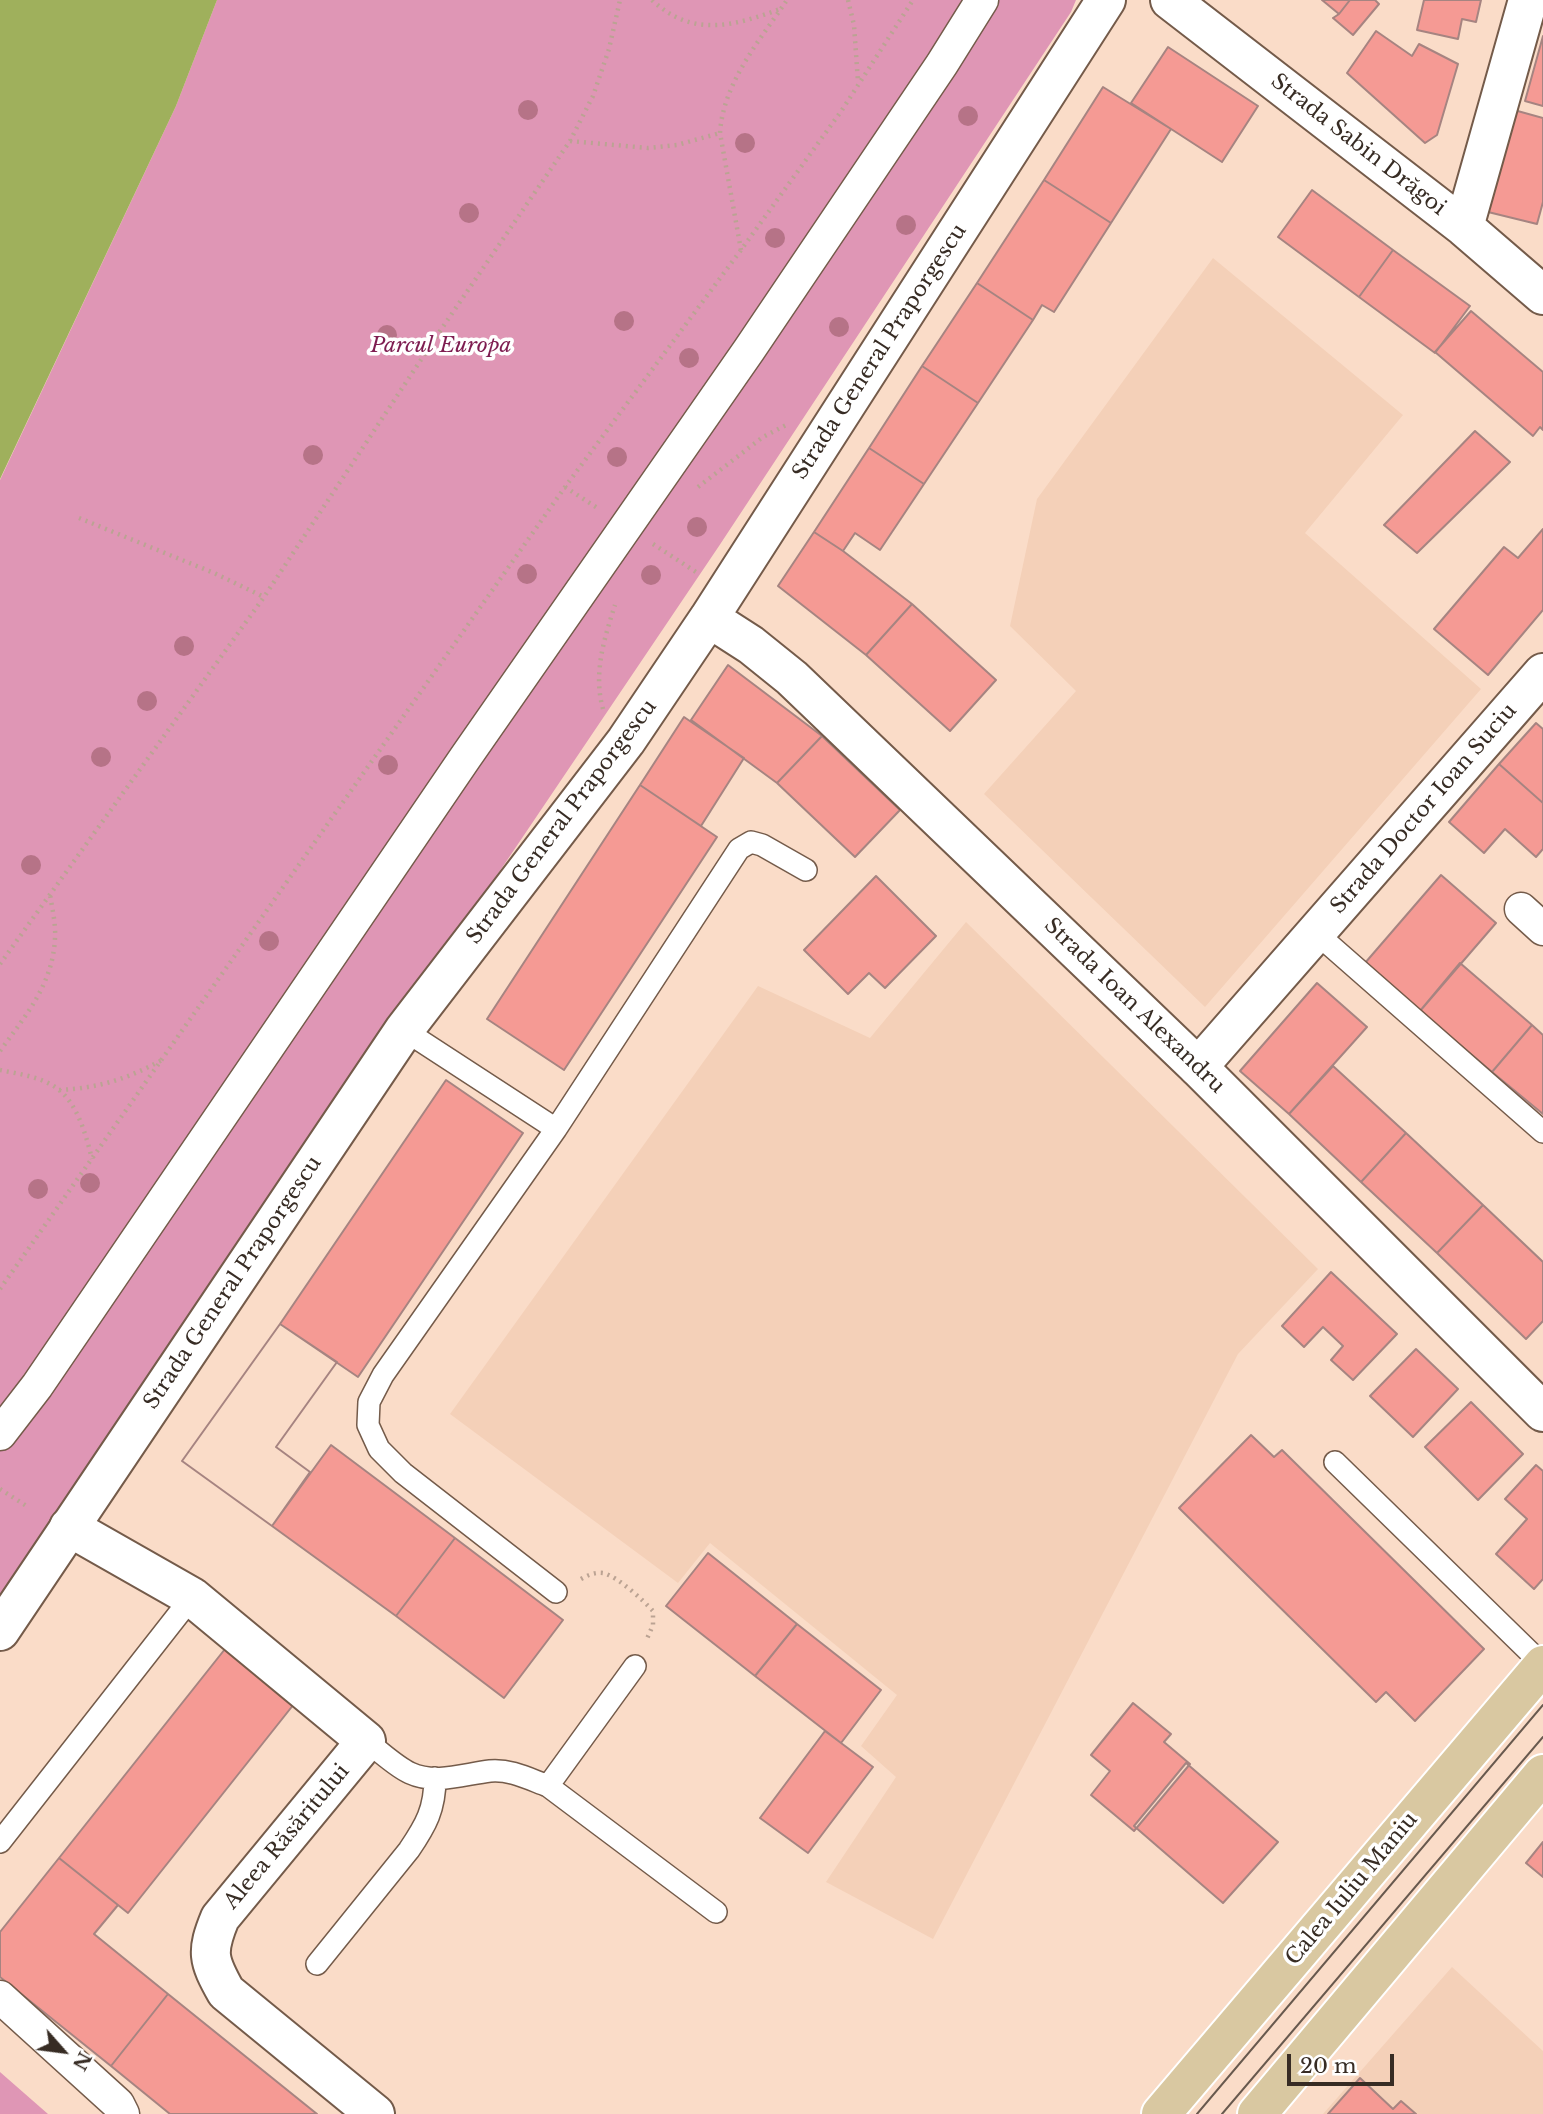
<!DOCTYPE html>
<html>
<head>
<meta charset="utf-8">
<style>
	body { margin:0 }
	#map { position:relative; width:1543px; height:2114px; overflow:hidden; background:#fadcc8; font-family:"Libre Baskerville",serif }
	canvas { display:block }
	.north { position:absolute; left:28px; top:2016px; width:70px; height:70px; -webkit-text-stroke:5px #fff; paint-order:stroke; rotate:118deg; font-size:19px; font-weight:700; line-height:28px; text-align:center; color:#372c24 }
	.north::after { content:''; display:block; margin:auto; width:24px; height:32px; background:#372c24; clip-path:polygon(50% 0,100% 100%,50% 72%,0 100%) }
	.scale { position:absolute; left:1287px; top:2054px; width:107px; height:32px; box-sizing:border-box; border:4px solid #372c24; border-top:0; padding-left:9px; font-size:21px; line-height:24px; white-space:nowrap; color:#372c24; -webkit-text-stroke:5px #fff; paint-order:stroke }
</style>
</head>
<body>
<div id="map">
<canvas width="1543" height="2114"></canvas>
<div class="north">N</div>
<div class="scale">20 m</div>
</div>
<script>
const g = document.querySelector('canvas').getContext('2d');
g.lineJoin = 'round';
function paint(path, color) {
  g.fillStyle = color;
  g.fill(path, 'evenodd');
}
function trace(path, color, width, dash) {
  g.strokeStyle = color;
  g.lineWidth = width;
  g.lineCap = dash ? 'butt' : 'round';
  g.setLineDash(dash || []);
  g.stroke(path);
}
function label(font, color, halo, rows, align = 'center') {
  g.font = font + ' "Libre Baskerville",serif';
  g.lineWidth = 7;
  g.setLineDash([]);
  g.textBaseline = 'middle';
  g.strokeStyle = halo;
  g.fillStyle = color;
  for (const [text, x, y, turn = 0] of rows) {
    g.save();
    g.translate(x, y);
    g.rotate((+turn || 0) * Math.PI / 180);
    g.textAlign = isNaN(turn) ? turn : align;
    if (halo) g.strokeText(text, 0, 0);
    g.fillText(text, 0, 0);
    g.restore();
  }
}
const built = new Path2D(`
	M 1213,258 L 1403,415 L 1305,533 L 1481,689 L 1205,1007 L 984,794 L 1076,691 L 1010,626 L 1037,499 Z
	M 966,922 L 1318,1269 L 1238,1354 L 933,1939 L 826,1882 L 896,1777 L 861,1746 L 897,1695 L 710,1543 L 678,1583 L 450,1414 L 758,986 L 870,1038 Z
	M 1452,1967 L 1543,2051 L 1543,2114 L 1323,2114 Z`);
const green = new Path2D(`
	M 217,0 L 1076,0 L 1071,12 L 719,546 L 0,1612 L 0,480 L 176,106 Z
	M 0,2072 L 48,2114 L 0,2114 Z`);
const water = new Path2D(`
	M 0,0 L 217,0 L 176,106 L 0,479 Z`);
const building = new Path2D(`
	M 1322,0 L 1350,0 L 1339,14 Z
	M 1350,0 L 1375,0 L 1379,4 L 1353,35 L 1333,18 L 1339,14 Z
	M 1424,0 L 1481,0 L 1476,22 L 1462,19 L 1458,39 L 1417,30 Z
	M 1376,31 L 1412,56 L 1419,44 L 1458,64 L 1437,135 L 1425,143 L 1347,73 Z
	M 1543,36 L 1543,106 L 1525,101 Z
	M 1168,47 L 1258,106 L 1222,162 L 1131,103 Z
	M 1103,87 L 1171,129 L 1111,223 L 1044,180 Z
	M 1514,110 L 1543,118 L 1543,202 L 1537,224 L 1488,212 Z
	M 1044,180 L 1111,223 L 1054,312 L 1042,305 L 1033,320 L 977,283 Z
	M 1312,190 L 1393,250 L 1359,297 L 1278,237 Z
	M 1393,250 L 1470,306 L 1435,353 L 1359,297 Z
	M 977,283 L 1033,320 L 978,403 L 922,366 Z
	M 1471,311 L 1543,372 L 1543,430 L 1540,427 L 1533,436 L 1435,352 Z
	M 922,366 L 978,403 L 924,484 L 869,448 Z
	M 1475,431 L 1510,462 L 1417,553 L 1384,525 Z
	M 869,448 L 924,484 L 880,550 L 855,533 L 843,551 L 814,532 Z
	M 1543,529 L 1543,610 L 1488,675 L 1434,629 L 1504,547 L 1518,558 Z
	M 814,532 L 843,551 L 912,604 L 866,655 L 778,586 Z
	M 912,604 L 996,680 L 950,731 L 866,655 Z
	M 728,665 L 822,736 L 777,783 L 691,720 Z
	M 684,717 L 744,758 L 701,826 L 640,785 Z
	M 1536,723 L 1543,729 L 1543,803 L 1499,764 Z
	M 822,736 L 900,810 L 855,857 L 777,783 Z
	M 1499,764 L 1543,803 L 1543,849 L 1536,857 L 1505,829 L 1484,853 L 1449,822 Z
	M 640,785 L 717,837 L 564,1070 L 487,1019 Z
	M 1441,875 L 1496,923 L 1420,1011 L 1365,963 Z
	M 876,876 L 936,936 L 885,988 L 869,973 L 848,994 L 804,950 Z
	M 1460,963 L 1532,1025 L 1492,1072 L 1420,1011 Z
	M 1317,983 L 1367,1027 L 1289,1114 L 1240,1071 Z
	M 1532,1025 L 1543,1035 L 1543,1114 L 1492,1072 Z
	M 1333,1066 L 1406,1133 L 1361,1182 L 1289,1114 Z
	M 446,1080 L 523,1133 L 358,1377 L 280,1324 Z
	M 1406,1133 L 1483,1205 L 1437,1253 L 1361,1182 Z
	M 1483,1205 L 1543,1262 L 1543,1321 L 1526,1339 L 1437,1253 Z
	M 1331,1272 L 1397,1334 L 1353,1380 L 1331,1360 L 1343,1346 L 1323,1327 L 1304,1347 L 1282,1326 Z
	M 280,1324 L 337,1362 L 276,1447 L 310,1472 L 272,1526 L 182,1461 Z
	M 280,1324 L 337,1362 L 276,1447 L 310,1472 L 272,1526 L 182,1461 Z
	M 1416,1349 L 1458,1389 L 1413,1437 L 1370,1396 Z
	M 1471,1402 L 1523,1454 L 1478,1500 L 1425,1447 Z
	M 1251,1435 L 1274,1457 L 1282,1450 L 1484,1649 L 1415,1721 L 1386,1692 L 1376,1702 L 1179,1508 Z
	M 331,1445 L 455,1538 L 396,1616 L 272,1526 Z
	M 1536,1465 L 1543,1471 L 1543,1579 L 1534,1589 L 1496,1554 L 1527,1519 L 1505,1499 Z
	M 455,1538 L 563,1620 L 504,1698 L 396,1616 Z
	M 708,1553 L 797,1624 L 755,1676 L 666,1606 Z
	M 797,1624 L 881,1690 L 841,1743 L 755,1676 Z
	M 225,1649 L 294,1704 L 128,1913 L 59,1858 Z
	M 1133,1703 L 1171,1734 L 1164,1742 L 1190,1764 L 1134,1831 L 1091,1795 L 1110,1771 L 1091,1755 Z
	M 825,1731 L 873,1767 L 808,1853 L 760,1818 Z
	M 1186,1763 L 1278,1842 L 1223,1903 L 1134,1826 Z
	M 1543,1842 L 1543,1877 L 1526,1863 Z
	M 59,1858 L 118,1905 L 94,1934 L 168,1994 L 111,2066 L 0,1977 L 0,1932 Z
	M 168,1994 L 317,2114 L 170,2114 L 111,2066 Z
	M 1360,2078 L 1393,2109 L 1401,2101 L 1416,2114 L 1328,2114 Z`);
const path = new Path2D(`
	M 652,0 C 692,38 734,26 780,9
	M 848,0 L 854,25 L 858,82
	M 570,141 L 648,148 L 677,145 L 720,133
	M 741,250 L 720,133 C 723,83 760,40 787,0
	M 565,487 L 599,509
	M 698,487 L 763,437 L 788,424
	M 79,518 L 214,573 L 264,597
	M 653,544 L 696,572
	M 603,709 C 593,674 604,639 615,605
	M 0,964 L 264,597 L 438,334 L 570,141 L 593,96 L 609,49 L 620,0
	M 0,1051 C 26,1015 53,984 55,938 C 56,924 52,908 50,894
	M 0,1070 C 19,1074 42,1077 58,1089 C 78,1105 86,1135 92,1159
	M 59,1090 C 99,1088 127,1079 162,1060
	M 0,1289 L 565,487 L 741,250 L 842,110 L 913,0
	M 0,1489 L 28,1507
	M 581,1579 C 588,1575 595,1572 603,1573 C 617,1576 643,1600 653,1611 L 653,1625 L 646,1641`);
const service = new Path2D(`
	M 1315,932 L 1543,1132
	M 404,1030 L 556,1129
	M 1335,1462 L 1543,1665
	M 556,1592 L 403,1473 L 379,1449 L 368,1425 L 369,1402 L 383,1375 L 556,1129 L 739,849 L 751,842 L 762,845 L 806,870
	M 366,1741 C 380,1751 395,1766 410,1773 C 436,1785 464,1774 490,1771 C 510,1769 529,1779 548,1786 L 635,1666
	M 548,1786 L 716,1912
	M 0,1842 L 192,1597
	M 317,1964 L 409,1850 C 426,1825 435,1809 435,1778`);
const pedestrian = new Path2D(`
	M 1521,909 L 1543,929
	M 0,1434 L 37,1386 L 465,758 L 749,350 L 942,64 L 982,0
	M 0,1997 L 118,2104 L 123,2114`);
const minor = new Path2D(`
	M 1170,0 L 1464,227 L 1543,295
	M 1464,227 L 1528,0
	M 1198,1067 L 1543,673
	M 69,1527 L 192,1597 L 366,1741 L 220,1918 C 206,1952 208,1960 226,1992 L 375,2114`);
const tertiary = new Path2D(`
	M 709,618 L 751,645 L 792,678 L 1198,1067 L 1543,1412
	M 0,1631 L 404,1030 L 626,741 L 709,618 L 1106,0`);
const primary = new Path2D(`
	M 1161,2114 L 1543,1665
	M 1257,2114 L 1543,1774`);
const tram = new Path2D(`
	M 1197,2114 L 1543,1705
	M 1222,2114 L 1543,1737`);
const trees = [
	[528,110],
	[968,116],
	[745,143],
	[469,213],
	[906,225],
	[775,238],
	[624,321],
	[839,327],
	[387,335],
	[689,358],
	[313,455],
	[617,457],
	[697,527],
	[527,574],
	[651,575],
	[184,646],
	[147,701],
	[101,757],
	[388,765],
	[31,865],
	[269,941],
	[90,1183],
	[38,1189]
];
const streetNames = [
	["Strada Sabin Drăgoi",1358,145,38],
	["Strada General Praporgescu",880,352,-57],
	["Strada Doctor Ioan Suciu",1424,809,-49],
	["Strada General Praporgescu",562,822,-53],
	["Strada Ioan Alexandru",1134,1006,44],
	["Strada General Praporgescu",233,1283,-56],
	["Aleea Răsăritului",287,1837,-50],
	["Calea Iuliu Maniu",1352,1889,-50]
];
const parkNames = [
	["Parcul Europa",441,346]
];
paint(built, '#f4d0b8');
paint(green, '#df96b5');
paint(water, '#9fb05c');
paint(building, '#f59a94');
trace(building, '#a68481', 2);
trace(service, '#745b4a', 24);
trace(pedestrian, '#745b4a', 35);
trace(minor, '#745b4a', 42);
trace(tertiary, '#745b4a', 42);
trace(primary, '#fff', 42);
trace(path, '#bba393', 4.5, [2, 5]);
trace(service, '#fff', 21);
trace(pedestrian, '#fff', 32);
trace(minor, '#fff', 38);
trace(tertiary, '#fff', 38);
trace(primary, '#d9c8a1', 38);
trace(tram, '#68594e', 2);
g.fillStyle = '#b67387';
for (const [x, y] of trees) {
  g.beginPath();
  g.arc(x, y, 10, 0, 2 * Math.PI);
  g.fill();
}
label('21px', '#372c24', '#fff', streetNames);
label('italic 21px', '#7e1d51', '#fff', parkNames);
</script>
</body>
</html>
